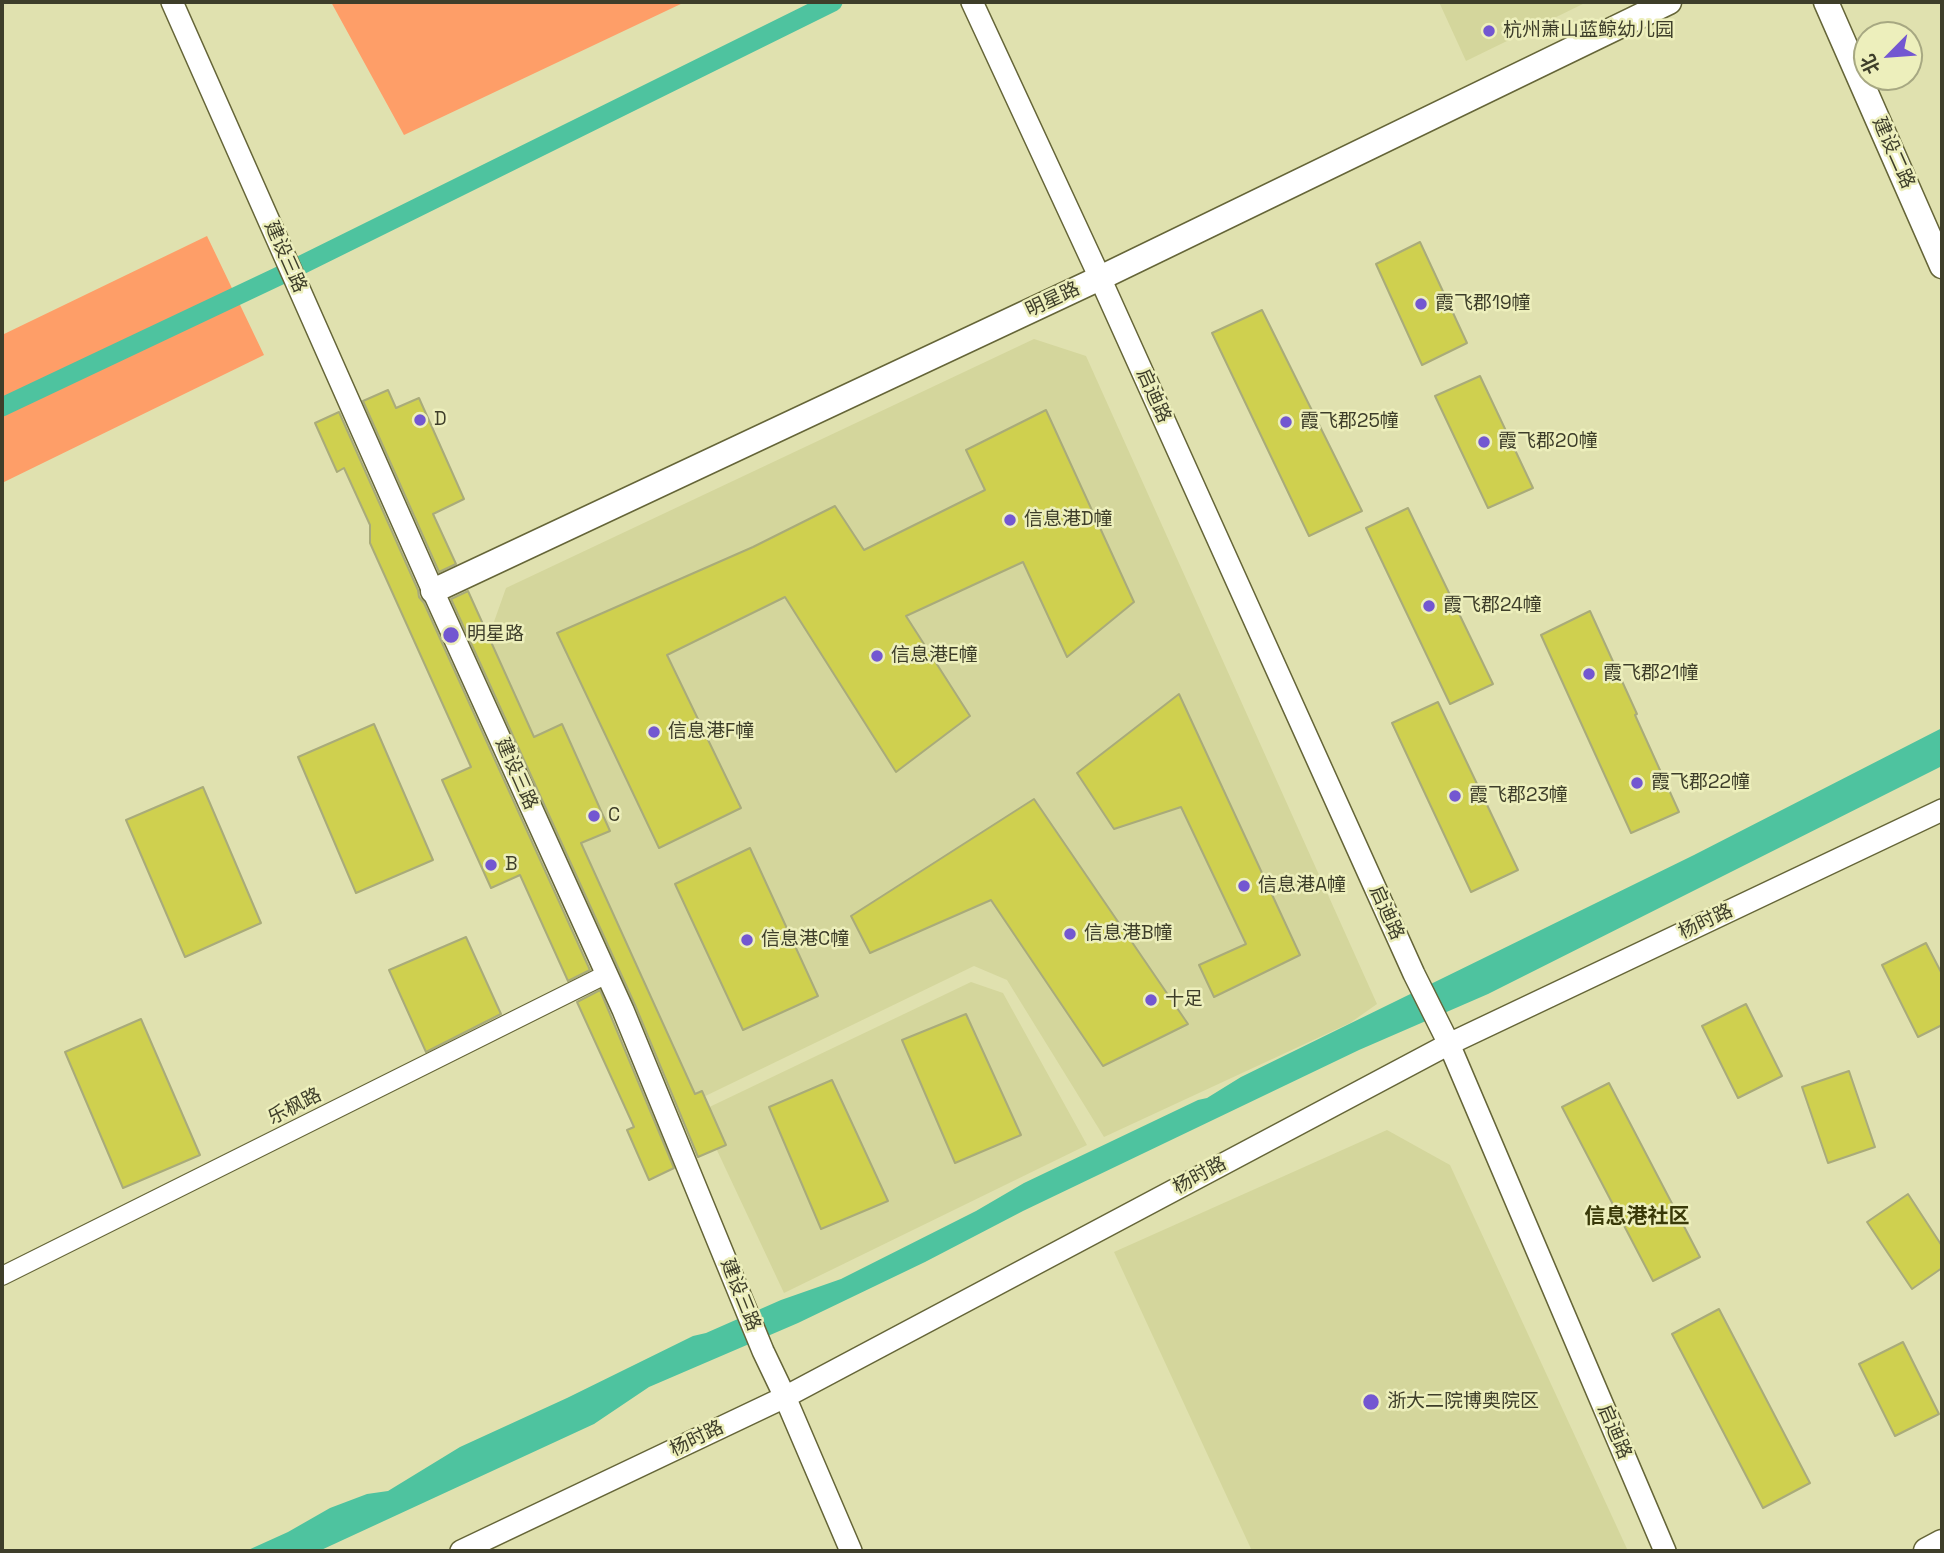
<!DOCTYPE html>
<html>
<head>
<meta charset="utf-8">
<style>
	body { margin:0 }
	#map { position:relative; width:1944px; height:1553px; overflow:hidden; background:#e0e1af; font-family:"Space Grotesk","Noto Sans SC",sans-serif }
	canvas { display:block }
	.frame { position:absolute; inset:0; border:4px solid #3e3e2a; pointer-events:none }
	.north { position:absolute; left:1853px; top:21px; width:70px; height:70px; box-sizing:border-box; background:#edefbc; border:2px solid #a7a882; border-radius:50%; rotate:245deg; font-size:19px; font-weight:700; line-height:28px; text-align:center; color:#3e3e2a }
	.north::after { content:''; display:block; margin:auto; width:24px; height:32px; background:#7357d1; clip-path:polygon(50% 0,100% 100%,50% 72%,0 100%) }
</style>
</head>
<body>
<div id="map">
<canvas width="1944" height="1553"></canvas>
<div class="frame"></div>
<div class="north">北</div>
</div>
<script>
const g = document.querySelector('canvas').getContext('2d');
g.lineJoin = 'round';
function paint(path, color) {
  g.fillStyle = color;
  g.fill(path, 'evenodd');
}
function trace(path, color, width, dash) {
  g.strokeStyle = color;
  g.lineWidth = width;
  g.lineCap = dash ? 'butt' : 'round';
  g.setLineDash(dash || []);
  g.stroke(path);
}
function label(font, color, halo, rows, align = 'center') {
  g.font = font + ' "Space Grotesk","Noto Sans SC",sans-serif';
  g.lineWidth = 5;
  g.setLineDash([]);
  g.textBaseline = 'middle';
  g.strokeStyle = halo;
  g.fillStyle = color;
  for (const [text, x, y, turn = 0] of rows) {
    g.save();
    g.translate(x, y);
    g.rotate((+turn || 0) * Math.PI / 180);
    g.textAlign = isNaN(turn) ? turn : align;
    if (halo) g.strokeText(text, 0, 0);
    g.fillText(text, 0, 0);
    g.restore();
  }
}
const built = new Path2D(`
	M 1439,2 L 1587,2 L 1466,61 Z
	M 1034,339 L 1086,356 L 1377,1004 L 1350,1023 L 1104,1137 L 1007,980 L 974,966 L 693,1102 L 485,647 L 506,588 Z
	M 971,982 L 1003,993 L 1087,1145 L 784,1293 L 699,1112 Z
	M 1387,1130 L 1450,1165 L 1628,1551 L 1252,1551 L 1114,1252 Z`);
const green = new Path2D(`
	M 331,2 L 685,2 L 404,135 Z
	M 207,236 L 264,355 L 2,483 L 2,335 Z`);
const water = new Path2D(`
	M 1942,728 L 1942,766 L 1488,994 L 1359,1050 L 1023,1211 L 925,1262 L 798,1323 L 649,1387 L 594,1424 L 319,1551 L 246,1551 L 288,1532 L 330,1508 L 367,1494 L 388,1491 L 460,1447 L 567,1398 L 693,1336 L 706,1333 L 781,1300 L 841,1279 L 976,1211 L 1024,1183 L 1198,1100 L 1207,1098 L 1241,1077 L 1694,855 Z`);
const canal = new Path2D(`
	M 2,407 L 279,276 L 833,2`);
const building = new Path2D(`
	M 1420,242 L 1467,343 L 1422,365 L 1376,264 Z
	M 1262,310 L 1362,511 L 1309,536 L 1212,333 Z
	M 1480,376 L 1533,488 L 1488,508 L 1435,396 Z
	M 388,390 L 396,408 L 419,398 L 464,499 L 433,514 L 456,564 L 439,572 L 363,401 Z
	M 1046,410 L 1134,602 L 1067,657 L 1023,562 L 906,616 L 970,716 L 896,772 L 785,597 L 667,655 L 741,808 L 659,848 L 557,633 L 753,547 L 835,506 L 864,550 L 985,490 L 966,450 Z
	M 339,412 L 418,590 L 419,597 L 424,603 L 590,970 L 568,981 L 520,875 L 491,888 L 442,780 L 471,767 L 370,543 L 370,525 L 344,468 L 337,472 L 315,423 Z
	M 1408,508 L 1493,684 L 1450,704 L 1366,528 Z
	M 468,591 L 534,737 L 562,724 L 610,831 L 581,843 L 695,1094 L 702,1091 L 726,1145 L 698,1157 L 635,1005 L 451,599 Z
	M 1590,611 L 1637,714 L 1635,715 L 1679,812 L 1631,833 L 1541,635 Z
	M 1179,694 L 1300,955 L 1214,997 L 1199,965 L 1246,944 L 1181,807 L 1114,829 L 1077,773 Z
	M 1438,702 L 1518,870 L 1471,892 L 1392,723 Z
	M 374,724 L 433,860 L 356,893 L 298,757 Z
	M 203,787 L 261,923 L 185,957 L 126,820 Z
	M 1034,799 L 1188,1024 L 1103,1066 L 991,900 L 870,953 L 851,916 Z
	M 750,848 L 818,996 L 743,1030 L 675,884 Z
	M 466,937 L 501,1014 L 426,1052 L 389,970 Z
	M 1926,943 L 1942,974 L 1942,1025 L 1918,1037 L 1882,965 Z
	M 600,990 L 674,1168 L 649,1180 L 627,1130 L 634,1127 L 577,1002 Z
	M 1746,1004 L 1782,1076 L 1738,1098 L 1702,1026 Z
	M 966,1014 L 1021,1135 L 955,1163 L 902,1040 Z
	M 141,1019 L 200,1155 L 123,1188 L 65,1052 Z
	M 1849,1071 L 1875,1147 L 1828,1163 L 1802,1087 Z
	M 832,1080 L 888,1201 L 821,1229 L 769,1107 Z
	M 1609,1083 L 1700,1257 L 1653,1281 L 1562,1107 Z
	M 1908,1194 L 1942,1246 L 1942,1268 L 1912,1289 L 1867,1222 Z
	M 1719,1309 L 1810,1483 L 1763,1508 L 1672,1334 Z
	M 1903,1342 L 1939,1414 L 1895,1436 L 1859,1364 Z`);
const minor = new Path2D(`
	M 2,1276 L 607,974`);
const tertiary = new Path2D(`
	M 172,2 L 433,591 L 623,1010 L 763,1351 L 785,1397 L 851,1551
	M 972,2 L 1100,278 L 1414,974 L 1449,1044 L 1665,1551
	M 461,1551 L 785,1397 L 1449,1044 L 1942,810`);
const secondary = new Path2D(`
	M 1826,2 L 1942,266
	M 433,591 L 1100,278 L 1669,2`);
const primary = new Path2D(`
	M 1927,1551 L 1942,1543`);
const markers = [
	[1489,31,7,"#7357d1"],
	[1421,304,7,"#7357d1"],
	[420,420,7,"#7357d1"],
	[1286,422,7,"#7357d1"],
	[1484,442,7,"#7357d1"],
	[1010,520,7,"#7357d1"],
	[1429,606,7,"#7357d1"],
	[451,635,9,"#7357d1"],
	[877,656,7,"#7357d1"],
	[1589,674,7,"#7357d1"],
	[654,732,7,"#7357d1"],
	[1637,783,7,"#7357d1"],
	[1455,796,7,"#7357d1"],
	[594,816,7,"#7357d1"],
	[491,865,7,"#7357d1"],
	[1244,886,7,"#7357d1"],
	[1070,934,7,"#7357d1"],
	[747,940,7,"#7357d1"],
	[1151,1000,7,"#7357d1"],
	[1371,1402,9,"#7357d1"]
];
const poiNames = [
	["杭州萧山蓝鲸幼儿园",1503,31],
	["霞飞郡19幢",1435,304],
	["D",434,420],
	["霞飞郡25幢",1300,422],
	["霞飞郡20幢",1498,442],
	["信息港D幢",1024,520],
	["霞飞郡24幢",1443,606],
	["明星路",467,635],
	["信息港E幢",891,656],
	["霞飞郡21幢",1603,674],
	["信息港F幢",668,732],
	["霞飞郡22幢",1651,783],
	["霞飞郡23幢",1469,796],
	["C",608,816],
	["B",505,865],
	["信息港A幢",1258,886],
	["信息港B幢",1084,934],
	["信息港C幢",761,940],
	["十足",1165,1000],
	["浙大二院博奥院区",1387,1402]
];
const streetNames = [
	["建设二路",1893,153,66],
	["建设三路",285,257,66],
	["明星路",1053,300,-25],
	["启迪路",1153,396,66],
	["建设三路",516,774,66],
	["启迪路",1386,913,66],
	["杨时路",1706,922,-25],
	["乐枫路",295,1107,-27],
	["杨时路",1200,1176,-28],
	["建设三路",740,1295,68],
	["启迪路",1614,1432,67],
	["杨时路",697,1439,-26]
];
const neighbourhoodNames = [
	["信息港社区",1637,1217]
];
paint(built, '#d4d69c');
paint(green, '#fe9e68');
paint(water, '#4ec39f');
trace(canal, '#4ec39f', 19);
paint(building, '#cfd04f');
trace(building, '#a9ab7a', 2);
trace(minor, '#656538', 20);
trace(tertiary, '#656538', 24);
trace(secondary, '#656538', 27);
trace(primary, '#656538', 29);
trace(minor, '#fff', 18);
trace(tertiary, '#fff', 21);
trace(secondary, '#fff', 24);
trace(primary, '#fff', 26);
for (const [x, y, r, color] of markers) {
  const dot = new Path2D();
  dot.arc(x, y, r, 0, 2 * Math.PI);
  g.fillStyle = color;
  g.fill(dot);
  trace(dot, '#edefbc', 2.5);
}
label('19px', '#3e3e2a', '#edefbc', poiNames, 'left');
label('19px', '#3e3e2a', '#edefbc', streetNames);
label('bold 21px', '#393908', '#edefbc', neighbourhoodNames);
</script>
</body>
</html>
